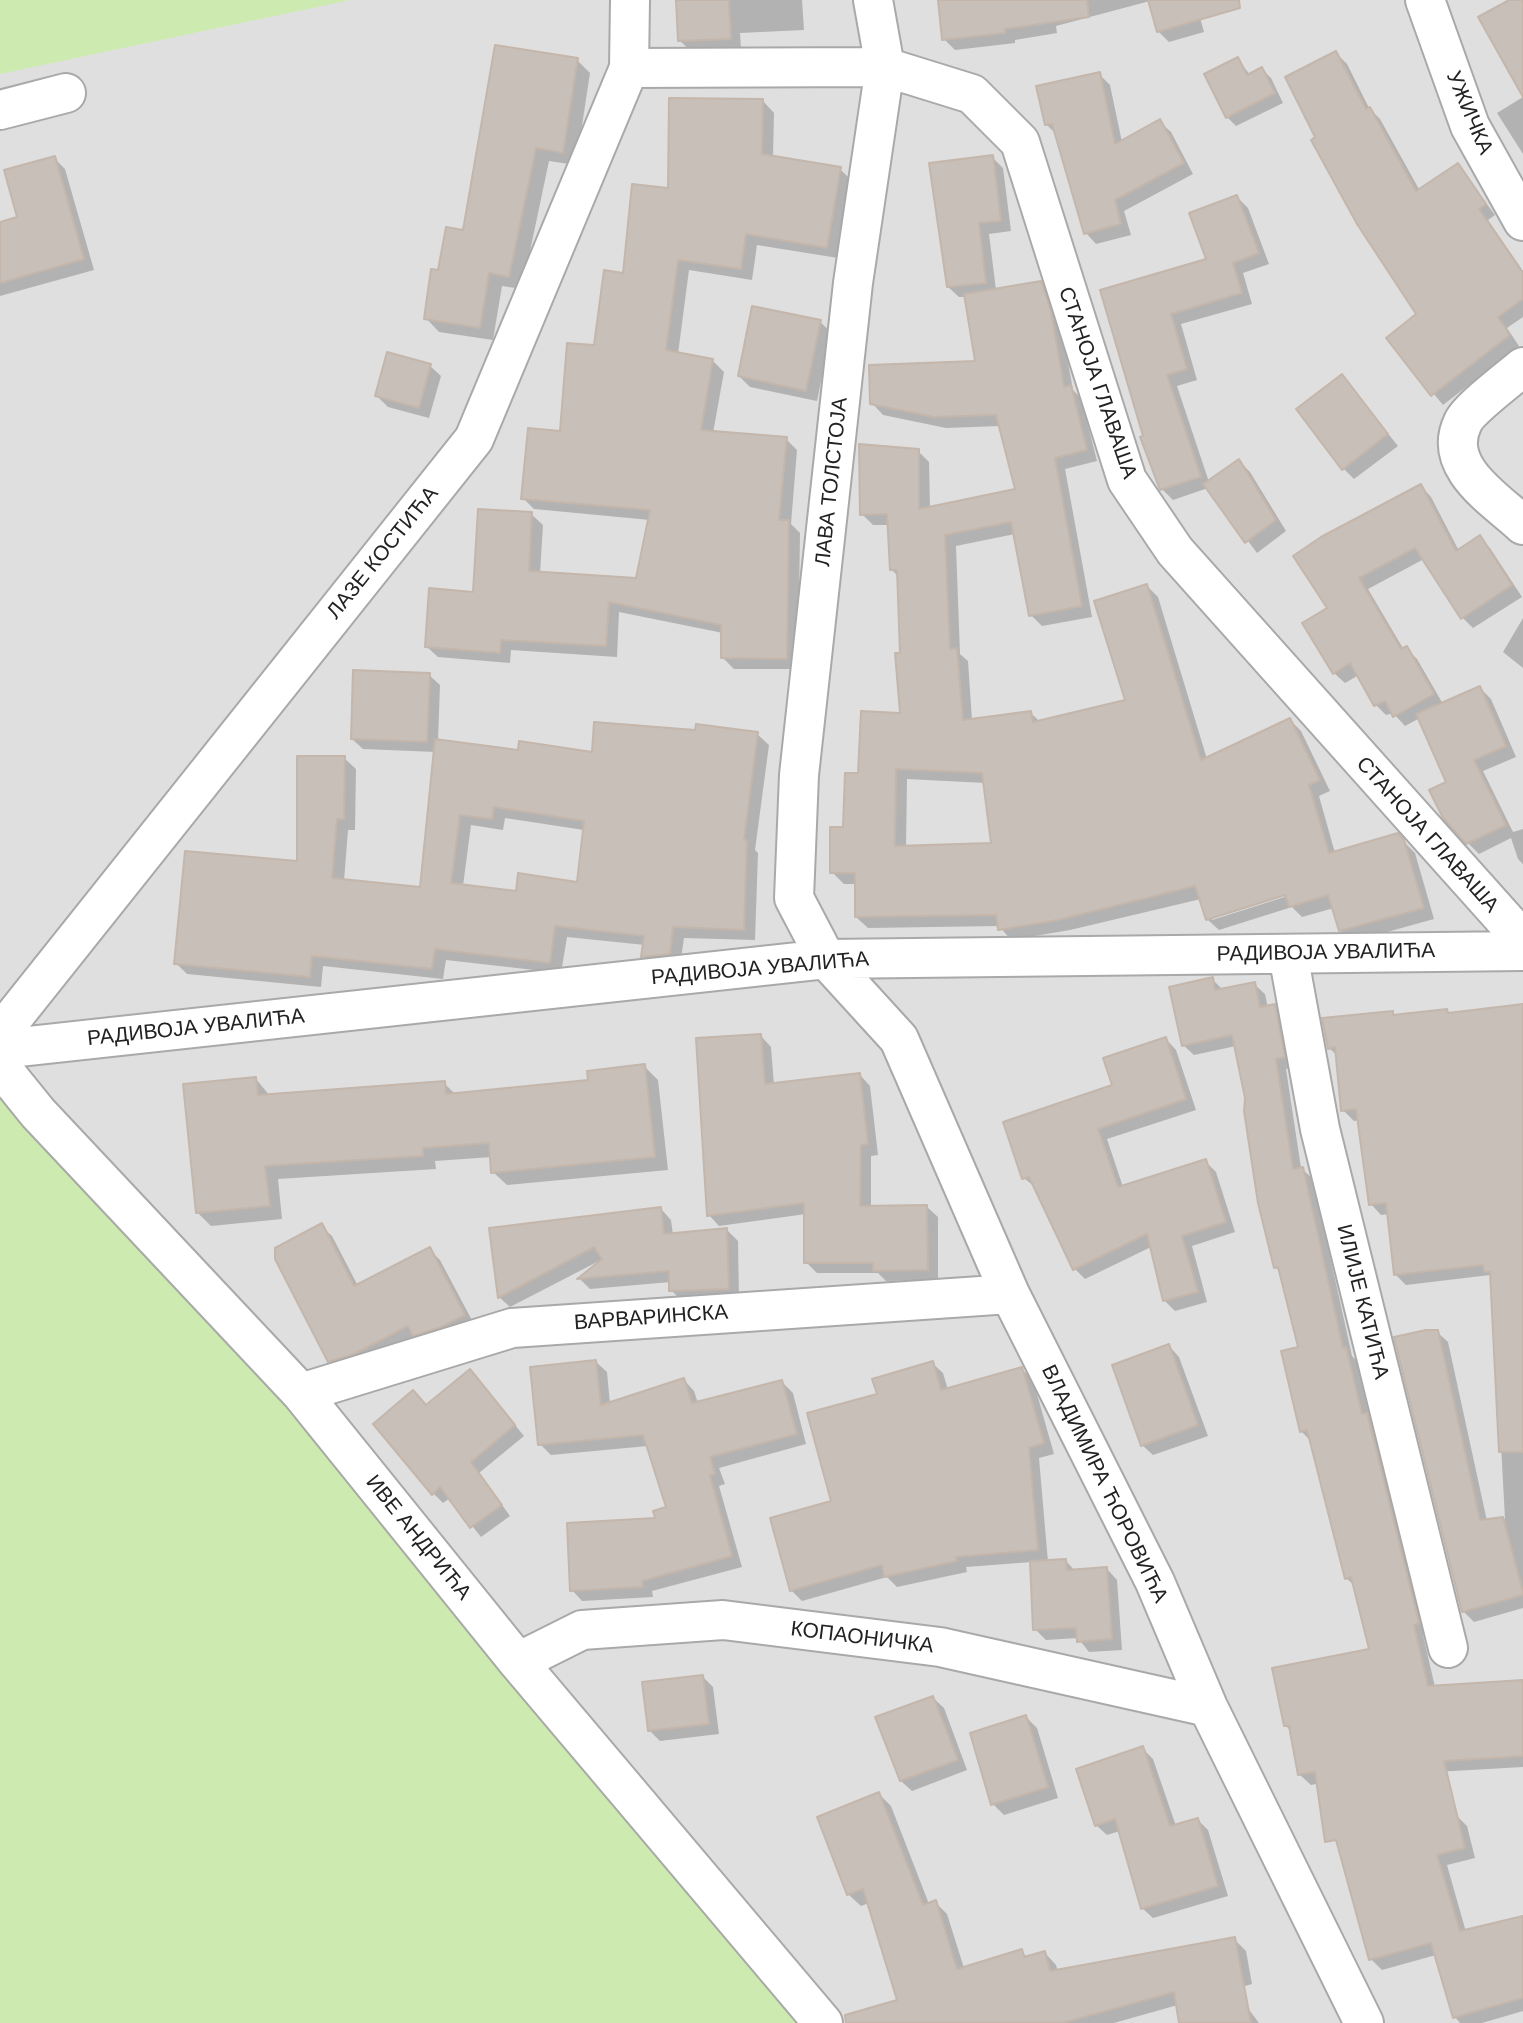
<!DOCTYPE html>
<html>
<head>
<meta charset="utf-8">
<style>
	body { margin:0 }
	canvas { display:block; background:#f2efe9 }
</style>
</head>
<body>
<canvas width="1523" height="2023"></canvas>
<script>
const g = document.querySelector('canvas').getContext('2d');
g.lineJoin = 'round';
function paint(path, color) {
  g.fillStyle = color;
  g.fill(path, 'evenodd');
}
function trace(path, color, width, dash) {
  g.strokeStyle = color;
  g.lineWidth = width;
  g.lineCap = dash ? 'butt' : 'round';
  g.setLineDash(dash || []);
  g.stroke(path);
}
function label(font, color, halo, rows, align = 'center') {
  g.font = font + ' Helvetica,sans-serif';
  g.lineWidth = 7;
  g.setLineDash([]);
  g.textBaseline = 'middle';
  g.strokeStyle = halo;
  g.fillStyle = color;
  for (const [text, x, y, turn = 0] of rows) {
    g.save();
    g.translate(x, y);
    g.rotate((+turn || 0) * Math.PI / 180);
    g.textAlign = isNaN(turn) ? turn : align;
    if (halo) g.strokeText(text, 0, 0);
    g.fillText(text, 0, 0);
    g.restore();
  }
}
const residential = new Path2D(`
	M 0,0 L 1523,0 L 1523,2023 L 0,2023 Z`);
const grass = new Path2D(`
	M 0,0 L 350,0 L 0,74 Z
	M 0,1066 L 823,2023 L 0,2023 Z`);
const shadow = new Path2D(`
	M 677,0 L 802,0 L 804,30 L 740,33 L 741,49 L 691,51 L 680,41 Z
	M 939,0 L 1195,0 L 1204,32 L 1169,42 L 1158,31 L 1150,1 L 1056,26 L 1057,33 L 1015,40 L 1015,43 L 955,50 L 944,39 Z
	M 1336,53 L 1347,64 L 1369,108 L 1380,119 L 1420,191 L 1458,165 L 1495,215 L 1488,220 L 1523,271 L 1523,317 L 1507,328 L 1519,346 L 1443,405 L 1388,338 L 1418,314 L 1318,138 Z
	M 1238,59 L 1250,75 L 1262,69 L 1271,78 L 1283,103 L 1236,126 L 1227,117 Z
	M 577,60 L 590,73 L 576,165 L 549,161 L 522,289 L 502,286 L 493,340 L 439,332 L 426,318 L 439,272 Z
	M 1099,74 L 1110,85 L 1122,142 L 1160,122 L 1171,132 L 1193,174 L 1124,211 L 1131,235 L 1096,244 L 1086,233 L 1058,136 L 1046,124 Z
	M 1523,97 L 1523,154 L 1497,113 Z
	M 763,101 L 774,113 L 773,158 L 840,169 L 851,180 L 838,258 L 757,245 L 752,280 L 689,270 L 678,354 L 712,360 L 724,372 L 713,433 L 786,439 L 797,450 L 791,524 L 800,533 L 798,669 L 734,669 L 723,658 L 723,633 L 619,612 L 617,657 L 511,650 L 510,663 L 438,657 L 426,646 L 475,593 L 531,514 L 543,525 L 540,574 L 637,580 L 650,520 L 534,509 L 523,498 L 562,433 L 625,275 L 669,189 Z
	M 992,157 L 1003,168 L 1011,231 L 989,234 L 996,290 L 1040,283 L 1052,294 L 1061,324 L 1073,390 L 1081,398 L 1097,461 L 1065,469 L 1092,617 L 1042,626 L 1031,615 L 1015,534 L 956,546 L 960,654 L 968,661 L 972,720 L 1030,712 L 1040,722 L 1128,701 L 1147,586 L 1158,597 L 1207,759 L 1290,720 L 1301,731 L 1330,791 L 1319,796 L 1335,853 L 1397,835 L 1415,853 L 1434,919 L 1351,942 L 1340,930 L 1334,908 L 1302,917 L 1292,907 L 1219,930 L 1207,919 L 1201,899 L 1070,930 L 1011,940 L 999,926 L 868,928 L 856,917 L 856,884 L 844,884 L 832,872 L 859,775 L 902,715 L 899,577 L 892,570 L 889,525 L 873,525 L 862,514 L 918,451 L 929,462 L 930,508 L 1017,491 L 1000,426 L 946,428 L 883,415 L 872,403 L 977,363 L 966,297 L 959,297 L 948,287 ZM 907,779 L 985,783 L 993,844 L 906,848 ZM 1293,890 L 1294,894 L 1212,920 L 1212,916 Z
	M 54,158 L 65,169 L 94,270 L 0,296 L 0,224 L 19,218 Z
	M 1237,197 L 1248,208 L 1269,264 L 1243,273 L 1252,304 L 1181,324 L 1197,380 L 1177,386 L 1209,482 L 1239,461 L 1250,472 L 1286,531 L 1257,553 L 1208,488 L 1173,500 L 1162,489 L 1142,438 L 1145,437 L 1102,291 L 1208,260 Z
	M 820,322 L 831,332 L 817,401 L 750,387 L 739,376 Z
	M 430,366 L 441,376 L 429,418 L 388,407 L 377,396 Z
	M 1342,376 L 1398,446 L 1354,479 L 1343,468 Z
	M 1421,486 L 1431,497 L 1459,551 L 1479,537 L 1490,548 L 1522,597 L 1473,628 L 1463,618 L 1424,559 L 1368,589 L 1404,650 L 1406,648 L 1417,659 L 1443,704 L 1480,688 L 1491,699 L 1516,757 L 1483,771 L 1513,832 L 1523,829 L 1523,864 L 1518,859 L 1511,838 L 1479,854 L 1468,843 L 1448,782 L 1420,718 L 1405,726 L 1393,713 L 1386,715 L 1375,704 L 1359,675 L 1345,683 L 1334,673 L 1329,609 Z
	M 1523,618 L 1523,668 L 1503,652 Z
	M 429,675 L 440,685 L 438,741 L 520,752 L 593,754 L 697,732 L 757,734 L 769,745 L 755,850 L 758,853 L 755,940 L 684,938 L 680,965 L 655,968 L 643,956 L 645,945 L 567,937 L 561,973 L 446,960 L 443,979 L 323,966 L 321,987 L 187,974 L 176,963 L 298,862 L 344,758 L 356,769 L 355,830 L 348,830 L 344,881 L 421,889 L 436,752 L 363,749 L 352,739 ZM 505,818 L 584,830 L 578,884 L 517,893 L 463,886 L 471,825 L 503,830 Z
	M 1212,979 L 1223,990 L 1254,984 L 1265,994 L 1268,1008 L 1274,1006 L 1285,1017 L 1294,1067 L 1286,1069 L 1301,1168 L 1313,1179 L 1352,1356 L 1356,1360 L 1370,1418 L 1378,1425 L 1429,1634 L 1423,1635 L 1435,1687 L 1523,1681 L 1523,1767 L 1348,1777 L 1311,1785 L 1300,1775 L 1292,1732 L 1285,1725 L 1371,1650 L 1356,1587 L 1346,1578 L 1312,1442 L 1301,1431 L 1300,1348 L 1282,1274 L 1275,1267 L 1236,1046 L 1194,1055 L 1183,1045 Z
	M 1523,1006 L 1523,1608 L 1474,1622 L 1463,1611 L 1437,1332 L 1448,1342 L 1487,1521 L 1505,1519 L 1492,1278 L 1490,1275 L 1406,1285 L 1395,1274 L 1389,1214 L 1381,1215 L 1371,1204 L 1359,1120 L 1354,1121 L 1343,1110 L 1338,1056 L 1329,1048 L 1392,1013 L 1395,1016 L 1447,1011 L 1450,1014 Z
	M 761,1036 L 771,1047 L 774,1085 L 860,1075 L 870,1086 L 878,1155 L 871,1156 L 871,1208 L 927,1207 L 938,1217 L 938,1280 L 886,1281 L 878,1273 L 817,1273 L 806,1262 L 806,1214 L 719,1226 L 709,1215 Z
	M 1166,1039 L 1176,1050 L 1196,1110 L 1107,1139 L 1123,1187 L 1205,1161 L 1216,1172 L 1235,1232 L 1192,1246 L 1207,1302 L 1175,1311 L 1164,1300 L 1151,1247 L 1085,1279 L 1074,1268 L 1036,1188 L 1024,1178 L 1115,1086 Z
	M 644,1066 L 658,1080 L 668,1170 L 507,1185 L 493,1172 L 492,1157 L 435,1161 L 436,1169 L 278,1179 L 282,1219 L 211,1226 L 198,1213 L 256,1079 L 270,1096 L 444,1083 L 456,1095 L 590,1082 Z
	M 661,1209 L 671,1220 L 673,1235 L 727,1230 L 738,1241 L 739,1299 L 682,1301 L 671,1290 L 671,1282 L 590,1289 L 580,1279 L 599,1261 L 510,1307 L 499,1297 Z
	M 321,1226 L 332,1236 L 358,1286 L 429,1249 L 440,1260 L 475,1326 L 425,1346 L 417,1337 L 365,1364 L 340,1372 L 329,1361 Z
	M 1169,1346 L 1179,1357 L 1208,1436 L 1153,1455 L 1142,1445 Z
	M 596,1362 L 607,1372 L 610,1404 L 684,1380 L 694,1391 L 698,1403 L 782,1382 L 793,1393 L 806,1444 L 719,1468 L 725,1484 L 719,1486 L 742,1567 L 652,1591 L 653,1597 L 582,1601 L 572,1590 L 668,1509 L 648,1446 L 551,1455 L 540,1444 Z
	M 932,1363 L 943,1373 L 948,1390 L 1022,1369 L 1033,1380 L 1054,1454 L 1039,1458 L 1048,1562 L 1066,1561 L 1075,1571 L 1107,1569 L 1117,1580 L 1122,1650 L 1089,1652 L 1078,1638 L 1046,1640 L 1035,1629 L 1032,1562 L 966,1567 L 967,1572 L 897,1587 L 887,1577 L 802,1601 L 791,1590 L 879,1396 Z
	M 479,1381 L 524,1436 L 479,1473 L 510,1516 L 481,1537 L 450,1498 L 443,1503 L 433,1493 L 427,1407 Z
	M 703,1677 L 713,1687 L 719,1734 L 660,1741 L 649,1730 Z
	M 933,1698 L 944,1708 L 967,1770 L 912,1791 L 901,1781 Z
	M 1026,1717 L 1037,1728 L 1058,1798 L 1004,1815 L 993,1804 Z
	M 1142,1748 L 1153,1759 L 1176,1826 L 1198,1820 L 1208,1830 L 1228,1896 L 1153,1918 L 1142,1908 L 1120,1831 L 1107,1835 L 1096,1825 Z
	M 879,1794 L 891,1806 L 929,1904 L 935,1902 L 947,1914 L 964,1968 L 1021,1951 L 1028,1958 L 1045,1953 L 1056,1965 L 1058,1972 L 1234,1939 L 1246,1951 L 1252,1984 L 1114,2023 L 874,2023 L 900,2001 L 869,1903 L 861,1906 L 849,1895 L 819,1818 Z
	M 1456,1815 L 1467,1826 L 1475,1858 L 1447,1865 L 1466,1932 L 1523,1918 L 1523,2011 L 1482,2023 L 1460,2023 L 1455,2017 L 1436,1955 L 1382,1970 L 1371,1959 Z
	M 1247,2007 L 1259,2023 L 1212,2023 Z`);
const building = new Path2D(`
	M 676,0 L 729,0 L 731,39 L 678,41 Z
	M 938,0 L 1087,0 L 1089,17 L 1005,29 L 1005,33 L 942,40 Z
	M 1148,0 L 1239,0 L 1240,8 L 1157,32 Z
	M 1509,0 L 1523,0 L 1523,97 L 1478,17 Z
	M 495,45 L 578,58 L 563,153 L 536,148 L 509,277 L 489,273 L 480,328 L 424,319 L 431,269 L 438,270 L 446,227 L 463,230 Z
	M 1336,51 L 1366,109 L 1370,107 L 1416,191 L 1458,163 L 1486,204 L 1479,209 L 1523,273 L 1523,299 L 1498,317 L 1510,335 L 1431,396 L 1386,338 L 1416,314 L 1357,224 L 1311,140 L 1315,137 L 1285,77 Z
	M 1238,57 L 1247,75 L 1262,67 L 1275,93 L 1226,118 L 1204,74 Z
	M 1100,72 L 1115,144 L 1160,119 L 1184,163 L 1115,200 L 1121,224 L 1084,234 L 1052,124 L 1045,125 L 1036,86 Z
	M 669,98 L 763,99 L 762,154 L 841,167 L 827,248 L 746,234 L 741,269 L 678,260 L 666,350 L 713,359 L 701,430 L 787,437 L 779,520 L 789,520 L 787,659 L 721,658 L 721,625 L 609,602 L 606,646 L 501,640 L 500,653 L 425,647 L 429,588 L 473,592 L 478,509 L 532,512 L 529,571 L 636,578 L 650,510 L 521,499 L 528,428 L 560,431 L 567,343 L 594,345 L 604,270 L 623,273 L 632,184 L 668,188 Z
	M 993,155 L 1001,221 L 979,223 L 986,283 L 947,287 L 929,163 Z
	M 55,156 L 84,259 L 0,283 L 0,222 L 17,217 L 4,170 Z
	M 1237,195 L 1259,253 L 1233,263 L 1242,293 L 1171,314 L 1187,369 L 1167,375 L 1201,477 L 1160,490 L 1140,437 L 1143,436 L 1100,290 L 1206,259 L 1189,213 Z
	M 1041,281 L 1051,311 L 1064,387 L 1071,385 L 1087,450 L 1055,458 L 1082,606 L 1029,616 L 1011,522 L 945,535 L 950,649 L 957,648 L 963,720 L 1031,711 L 1033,722 L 1125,700 L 1094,601 L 1147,584 L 1201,760 L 1290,718 L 1320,780 L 1309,785 L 1329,853 L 1398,833 L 1404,840 L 1424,908 L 1339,931 L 1328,895 L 1289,907 L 1285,895 L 1206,920 L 1195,886 L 1058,920 L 998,930 L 996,915 L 855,917 L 855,873 L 830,873 L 830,827 L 843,827 L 845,773 L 858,773 L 861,711 L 900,713 L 895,653 L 900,653 L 897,570 L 890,570 L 887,514 L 860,515 L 859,444 L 919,449 L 919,509 L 1015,489 L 996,415 L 934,417 L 870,404 L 869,365 L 975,361 L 964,294 ZM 896,769 L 982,773 L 991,843 L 895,846 Z
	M 752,306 L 821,320 L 806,391 L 738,376 Z
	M 387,352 L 431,364 L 419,408 L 375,396 Z
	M 1342,374 L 1388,434 L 1342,470 L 1296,409 Z
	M 1239,459 L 1276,520 L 1245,543 L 1203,484 Z
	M 1421,484 L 1456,551 L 1480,535 L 1512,585 L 1461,619 L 1415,548 L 1359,578 L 1401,649 L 1407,646 L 1434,694 L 1393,717 L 1385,701 L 1374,706 L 1350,663 L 1333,674 L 1302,623 L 1327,608 L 1293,556 L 1321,537 Z
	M 353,670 L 430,673 L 427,742 L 351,739 Z
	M 1480,686 L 1506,746 L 1474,760 L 1506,825 L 1466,844 L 1443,818 L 1429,790 L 1446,782 L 1416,714 Z
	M 594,722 L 695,730 L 696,724 L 758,732 L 744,840 L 747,840 L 744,930 L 673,927 L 670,954 L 641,957 L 644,936 L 555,926 L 550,963 L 435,949 L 432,969 L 312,956 L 310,977 L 174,964 L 185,851 L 297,861 L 297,756 L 345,756 L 344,819 L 337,819 L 332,878 L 420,887 L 435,739 L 518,750 L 519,741 L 592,752 ZM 494,807 L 584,821 L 577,882 L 518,873 L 516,891 L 451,883 L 460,815 L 492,819 Z
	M 1213,977 L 1215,990 L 1255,982 L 1260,1007 L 1275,1004 L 1285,1057 L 1276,1059 L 1293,1169 L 1303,1167 L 1343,1348 L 1346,1347 L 1362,1414 L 1367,1413 L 1419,1623 L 1414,1625 L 1428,1686 L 1523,1680 L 1523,1756 L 1444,1761 L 1465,1848 L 1437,1855 L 1460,1931 L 1523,1916 L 1523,1998 L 1453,2018 L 1431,1943 L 1369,1960 L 1336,1840 L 1325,1842 L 1315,1772 L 1298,1775 L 1289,1726 L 1284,1726 L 1272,1668 L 1369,1649 L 1351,1577 L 1345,1579 L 1307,1430 L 1300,1432 L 1281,1351 L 1298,1347 L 1278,1267 L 1274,1268 L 1258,1203 L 1244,1111 L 1245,1098 L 1232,1035 L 1182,1046 L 1169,987 Z
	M 1523,1004 L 1523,1452 L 1499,1452 L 1490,1272 L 1484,1272 L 1483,1265 L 1394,1275 L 1386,1203 L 1369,1205 L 1356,1109 L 1341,1111 L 1335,1047 L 1328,1049 L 1322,1018 L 1393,1011 L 1393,1015 L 1447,1009 L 1448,1013 Z
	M 761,1034 L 765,1084 L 860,1073 L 868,1144 L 861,1145 L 860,1206 L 927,1205 L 928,1270 L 873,1271 L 873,1263 L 804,1263 L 804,1203 L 707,1216 L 696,1038 Z
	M 1166,1037 L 1186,1099 L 1098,1129 L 1118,1187 L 1206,1159 L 1226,1222 L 1182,1236 L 1198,1292 L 1163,1301 L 1147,1234 L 1073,1270 L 1029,1177 L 1022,1179 L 1003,1122 L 1112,1085 L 1103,1058 Z
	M 645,1064 L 655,1157 L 491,1173 L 489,1143 L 423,1148 L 423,1156 L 265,1166 L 270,1206 L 196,1213 L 183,1084 L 256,1077 L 258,1095 L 445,1081 L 446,1094 L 588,1080 L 587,1071 Z
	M 661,1207 L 664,1234 L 727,1228 L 729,1289 L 669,1291 L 669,1271 L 577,1279 L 602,1259 L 594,1247 L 498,1298 L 489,1228 Z
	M 322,1223 L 354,1286 L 430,1247 L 465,1315 L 441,1327 L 413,1336 L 408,1326 L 354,1354 L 328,1362 L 275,1259 L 275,1248 Z
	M 1426,1330 L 1438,1330 L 1480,1520 L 1503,1517 L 1523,1592 L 1523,1595 L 1462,1612 L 1394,1337 Z
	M 1169,1344 L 1198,1425 L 1141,1446 L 1112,1365 Z
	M 596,1360 L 601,1405 L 684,1378 L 692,1403 L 782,1380 L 797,1434 L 710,1457 L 715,1474 L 710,1475 L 732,1556 L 642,1581 L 643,1587 L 570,1591 L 567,1523 L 655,1518 L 653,1511 L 666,1507 L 643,1435 L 538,1445 L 530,1367 Z
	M 933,1361 L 941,1390 L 1022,1367 L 1044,1443 L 1029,1448 L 1038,1550 L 956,1557 L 957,1561 L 884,1577 L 882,1565 L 790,1591 L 770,1518 L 831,1501 L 807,1413 L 877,1394 L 872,1379 Z
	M 470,1369 L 515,1425 L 471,1462 L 502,1505 L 470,1528 L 440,1487 L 432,1495 L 373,1424 L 413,1390 L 426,1405 Z
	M 1066,1559 L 1067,1570 L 1107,1567 L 1112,1639 L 1077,1642 L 1076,1628 L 1033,1630 L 1030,1561 Z
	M 703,1675 L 709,1724 L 648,1731 L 642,1682 Z
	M 933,1696 L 958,1760 L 900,1781 L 875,1717 Z
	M 1026,1715 L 1048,1787 L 991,1805 L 970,1733 Z
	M 1143,1746 L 1170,1826 L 1198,1818 L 1218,1886 L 1141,1909 L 1115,1819 L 1095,1826 L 1076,1769 Z
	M 879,1792 L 923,1905 L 936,1900 L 957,1969 L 1022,1949 L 1024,1957 L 1045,1951 L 1050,1971 L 1235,1937 L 1251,2023 L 1179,2023 L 1174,1992 L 1063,2023 L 846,2023 L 845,2015 L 897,2000 L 863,1889 L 847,1895 L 817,1817 Z`);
const minor = new Path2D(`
	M 873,0 L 885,67 L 853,283 L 799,775 L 794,898 L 826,959 L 899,1039 L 1010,1294 L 1155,1582 L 1208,1707 L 1364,2023
	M 1425,0 L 1470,126 L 1523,221
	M 629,68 L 885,67 L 972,94 L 1020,142 L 1127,480 L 1175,551 L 1523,940
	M 0,110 L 66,93
	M 1523,367 C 1510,378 1469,409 1463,422 C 1441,467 1495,499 1523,525
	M 1288,954 L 1320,1129 L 1448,1648
	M 0,1034 L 474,439 L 629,68 L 630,0
	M 0,1049 L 826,959 L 1523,951
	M 0,1066 L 38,1113 L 301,1393 L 518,1662 L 823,2023
	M 301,1393 L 512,1328 L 1010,1294
	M 518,1662 L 582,1630 L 723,1620 L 940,1647 L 1208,1707`);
const streetNames = [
	["УЖИЧКА",1469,113,67],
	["СТАНОЈА ГЛАВАША",1097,383,71],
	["ЛАВА ТОЛСТОЈА",832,482,-84],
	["ЛАЗЕ КОСТИЋА",383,553,-51],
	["СТАНОЈА ГЛАВАША",1427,835,48],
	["РАДИВОЈА УВАЛИЋА",1326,953,-1],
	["РАДИВОЈА УВАЛИЋА",760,969,-5],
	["РАДИВОЈА УВАЛИЋА",196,1028,-6],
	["ИЛИЈЕ КАТИЋА",1362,1302,76],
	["ВАРВАРИНСКА",651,1318,-4],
	["ВЛАДИМИРА ЋОРОВИЋА",1104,1484,64],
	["ИВЕ АНДРИЋА",418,1538,51],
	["КОПАОНИЧКА",862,1638,7]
];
paint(residential, '#e0dfdf');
paint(grass, '#cdebb0');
paint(shadow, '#0003');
paint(building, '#c7bfb8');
trace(building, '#c4b6ab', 2);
trace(minor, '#a9a9a9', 42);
trace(minor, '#fff', 38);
label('21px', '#222', '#fff', streetNames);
</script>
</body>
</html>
